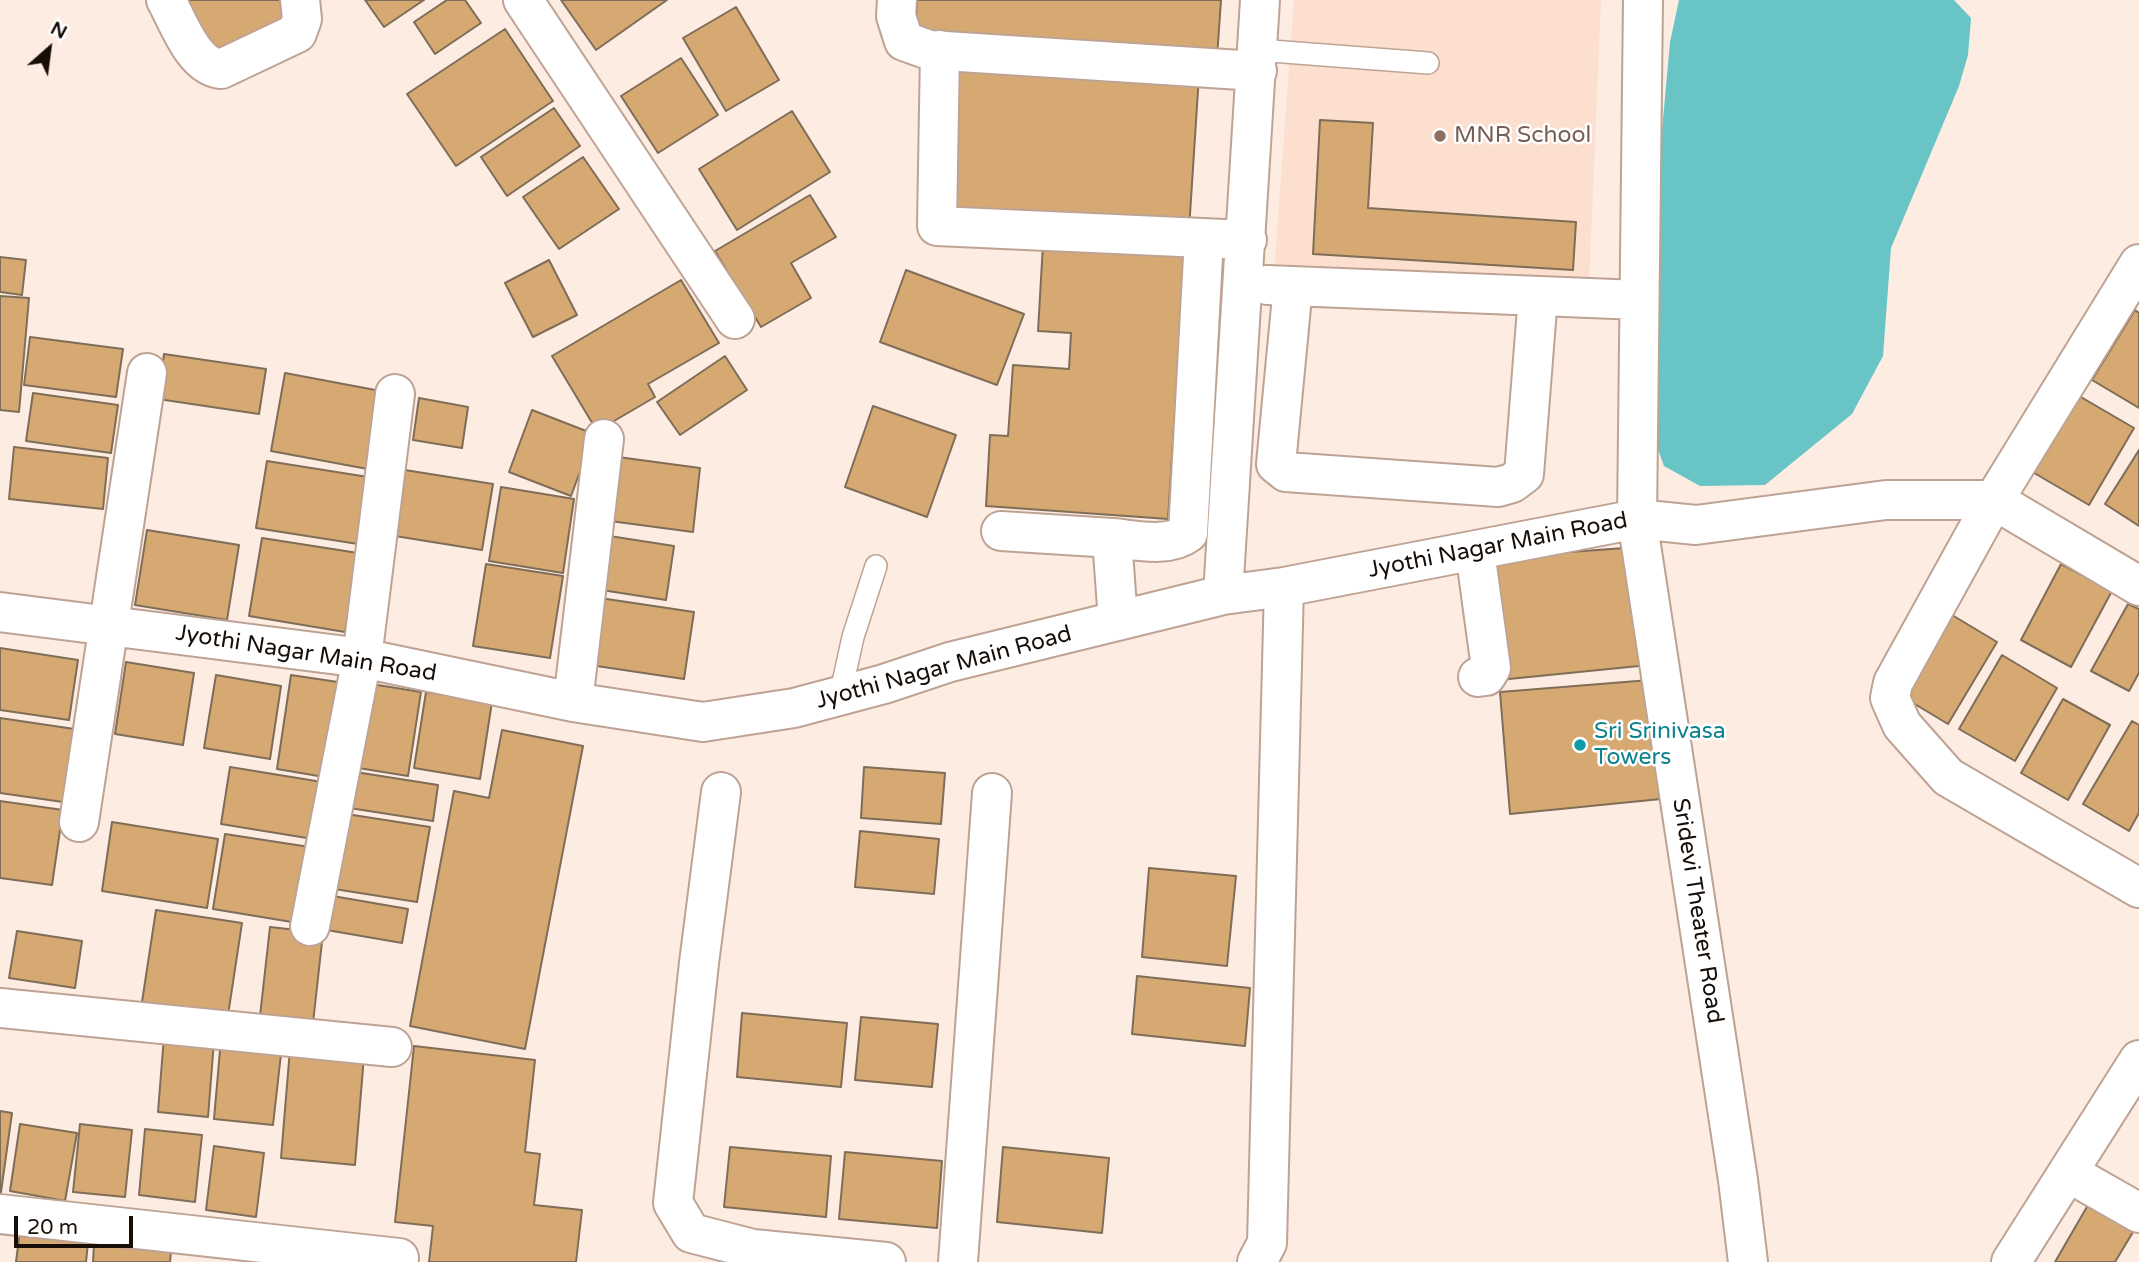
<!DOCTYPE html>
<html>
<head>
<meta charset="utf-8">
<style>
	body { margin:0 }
	#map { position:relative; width:2139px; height:1262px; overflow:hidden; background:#fdece2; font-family:"Varela Round",sans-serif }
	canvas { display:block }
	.north { position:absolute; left:14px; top:14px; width:70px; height:70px; -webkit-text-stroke:5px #fff; paint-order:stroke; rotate:28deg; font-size:19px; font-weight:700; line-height:28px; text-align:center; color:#170e08 }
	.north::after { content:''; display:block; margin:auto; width:24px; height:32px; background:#170e08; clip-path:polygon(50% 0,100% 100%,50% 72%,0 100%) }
	.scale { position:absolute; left:14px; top:1216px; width:119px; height:32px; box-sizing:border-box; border:4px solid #170e08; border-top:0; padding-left:9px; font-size:21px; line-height:24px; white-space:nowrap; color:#170e08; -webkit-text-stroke:5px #fff; paint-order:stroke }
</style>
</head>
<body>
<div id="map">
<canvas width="2139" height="1262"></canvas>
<div class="north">N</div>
<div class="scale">20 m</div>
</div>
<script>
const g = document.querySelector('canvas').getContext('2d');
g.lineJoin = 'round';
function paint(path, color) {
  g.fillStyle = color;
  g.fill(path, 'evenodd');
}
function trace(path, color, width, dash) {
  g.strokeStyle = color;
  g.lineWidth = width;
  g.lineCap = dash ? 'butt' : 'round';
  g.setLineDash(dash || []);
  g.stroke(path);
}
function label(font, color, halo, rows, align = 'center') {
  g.font = font + ' "Varela Round",sans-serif';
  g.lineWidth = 5;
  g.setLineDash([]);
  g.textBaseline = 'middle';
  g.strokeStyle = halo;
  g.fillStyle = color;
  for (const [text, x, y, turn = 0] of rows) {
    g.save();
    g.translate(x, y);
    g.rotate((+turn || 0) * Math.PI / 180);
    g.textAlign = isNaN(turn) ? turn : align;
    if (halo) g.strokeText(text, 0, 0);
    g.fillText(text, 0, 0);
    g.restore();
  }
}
const built = new Path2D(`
	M 1294,0 L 1601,0 L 1589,286 L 1274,272 Z`);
const water = new Path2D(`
	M 1679,0 L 1954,0 L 1971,18 L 1968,55 L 1959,86 L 1891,248 L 1883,356 L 1852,414 L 1765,485 L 1700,486 L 1664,466 L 1647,418 L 1654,219 L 1670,42 Z`);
const building = new Path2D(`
	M 182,0 L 280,0 L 290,17 L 217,60 Z
	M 365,0 L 424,0 L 384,27 Z
	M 447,0 L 465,0 L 481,23 L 435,54 L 414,22 Z
	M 561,0 L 667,0 L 596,50 Z
	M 917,0 L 1221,0 L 1217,58 L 915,37 Z
	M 736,7 L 779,80 L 726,111 L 683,38 Z
	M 505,29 L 553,101 L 456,166 L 407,94 Z
	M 681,58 L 718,115 L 658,153 L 621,96 Z
	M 952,58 L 1199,75 L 1189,230 L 942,214 Z
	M 554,108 L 580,146 L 507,196 L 481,157 Z
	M 792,111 L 830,172 L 737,230 L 699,169 Z
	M 1320,120 L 1373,123 L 1368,208 L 1576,222 L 1573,270 L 1313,254 Z
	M 583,157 L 619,209 L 559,249 L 523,197 Z
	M 810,195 L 836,237 L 791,263 L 811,298 L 761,327 L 715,251 Z
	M 1043,244 L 1185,254 L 1168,519 L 986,506 L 990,435 L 1008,436 L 1013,365 L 1069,369 L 1071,333 L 1038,331 Z
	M 0,257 L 26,260 L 22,295 L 0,292 Z
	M 549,260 L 577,315 L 533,337 L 505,283 Z
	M 906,270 L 1024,314 L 997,385 L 880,342 Z
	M 681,280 L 719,343 L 648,384 L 655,397 L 597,431 L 552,356 Z
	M 0,296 L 29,298 L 19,412 L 0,410 Z
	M 2135,310 L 2139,313 L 2139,408 L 2092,380 Z
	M 30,337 L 123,349 L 116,397 L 24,385 Z
	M 164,354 L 266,369 L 259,414 L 158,399 Z
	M 725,356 L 747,390 L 680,435 L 657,402 Z
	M 285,373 L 386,392 L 373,470 L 271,451 Z
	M 33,393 L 118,405 L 111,453 L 26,441 Z
	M 2074,393 L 2134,428 L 2089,505 L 2029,470 Z
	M 419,398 L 468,407 L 462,448 L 413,440 Z
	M 873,406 L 956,435 L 927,517 L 845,487 Z
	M 532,410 L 594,434 L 571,496 L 509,472 Z
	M 14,447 L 108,458 L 103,509 L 9,499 Z
	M 2139,450 L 2139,526 L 2105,504 Z
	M 618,457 L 700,468 L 693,532 L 610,521 Z
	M 267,461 L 368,477 L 358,544 L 256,528 Z
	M 405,470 L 493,484 L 482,550 L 395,536 Z
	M 501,487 L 574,499 L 563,573 L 489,561 Z
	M 147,530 L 239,545 L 227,620 L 135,605 Z
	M 603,535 L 674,546 L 666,600 L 595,589 Z
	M 262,538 L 358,553 L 345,632 L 249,616 Z
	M 1638,547 L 1649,665 L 1499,680 L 1488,558 Z
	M 486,564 L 563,576 L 550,658 L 473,646 Z
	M 2061,564 L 2112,591 L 2071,667 L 2021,640 Z
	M 600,598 L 694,612 L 684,679 L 590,665 Z
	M 2128,604 L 2139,609 L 2139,673 L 2129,691 L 2091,671 Z
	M 1952,615 L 1997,642 L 1948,724 L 1903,697 Z
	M 0,648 L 78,660 L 69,720 L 0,710 Z
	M 2002,655 L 2057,688 L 2015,761 L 1959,729 Z
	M 126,662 L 194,673 L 183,745 L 115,734 Z
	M 216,675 L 281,686 L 270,759 L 204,748 Z
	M 291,675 L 351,684 L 336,779 L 277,769 Z
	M 1650,680 L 1661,799 L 1510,814 L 1500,692 Z
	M 359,682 L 421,692 L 408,776 L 346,766 Z
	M 426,692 L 492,702 L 480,779 L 414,768 Z
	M 2063,699 L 2110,725 L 2068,800 L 2021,773 Z
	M 0,718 L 81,730 L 70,803 L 0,793 Z
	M 2132,721 L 2139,725 L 2139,813 L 2129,831 L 2083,804 Z
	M 502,730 L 583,746 L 525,1049 L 410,1026 L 454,791 L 489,798 Z
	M 230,767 L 322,782 L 313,839 L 221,824 Z
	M 864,767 L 945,773 L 941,824 L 861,818 Z
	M 349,771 L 438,785 L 433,821 L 343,807 Z
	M 0,801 L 63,810 L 52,885 L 0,878 Z
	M 340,813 L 430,827 L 417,902 L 328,888 Z
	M 112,822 L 218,839 L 207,908 L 102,891 Z
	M 860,831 L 939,839 L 934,894 L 855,887 Z
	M 225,834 L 316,848 L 304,924 L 213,909 Z
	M 1149,868 L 1236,876 L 1227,966 L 1142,957 Z
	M 327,895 L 408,909 L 402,943 L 321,929 Z
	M 156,910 L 242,923 L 228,1015 L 142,1002 Z
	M 270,927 L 323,933 L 313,1023 L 260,1016 Z
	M 17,931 L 82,941 L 75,988 L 9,978 Z
	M 1137,976 L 1250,988 L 1245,1046 L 1132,1034 Z
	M 742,1013 L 847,1023 L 841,1087 L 737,1077 Z
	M 861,1017 L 938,1024 L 932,1087 L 855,1080 Z
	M 164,1036 L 214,1041 L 208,1117 L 158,1112 Z
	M 221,1039 L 282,1045 L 273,1125 L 214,1119 Z
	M 414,1046 L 535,1060 L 525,1152 L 540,1154 L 534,1205 L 582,1210 L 576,1262 L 429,1262 L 433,1226 L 395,1222 Z
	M 290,1049 L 364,1056 L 355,1165 L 281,1158 Z
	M 0,1111 L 12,1113 L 1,1192 L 0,1192 Z
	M 20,1124 L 77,1133 L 65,1201 L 10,1191 Z
	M 80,1124 L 132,1130 L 125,1197 L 73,1192 Z
	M 145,1129 L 202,1135 L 195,1202 L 139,1195 Z
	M 214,1146 L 264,1153 L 256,1217 L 206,1210 Z
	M 730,1147 L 831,1156 L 826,1217 L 724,1207 Z
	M 1003,1147 L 1109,1158 L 1102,1233 L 997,1222 Z
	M 845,1152 L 942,1161 L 937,1228 L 839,1219 Z
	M 2088,1205 L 2133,1232 L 2115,1262 L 2055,1262 Z
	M 21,1223 L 89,1233 L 86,1262 L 16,1262 Z
	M 94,1244 L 171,1251 L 170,1262 L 93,1262 Z`);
const lane = new Path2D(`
	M 1258,50 L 1428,63
	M 840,696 L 853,637 L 876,566`);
const street = new Path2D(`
	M 166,0 C 179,23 193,66 221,69 L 297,33 L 302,19 L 300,0
	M 523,0 L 735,319
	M 897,0 L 896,16 L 904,41 L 929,50 L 1257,71
	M 1643,0 L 1637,519 L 1738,1180 L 1748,1262
	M 940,50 L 937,226 L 1247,240
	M 2139,264 L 1994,500 L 1893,683 L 1890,698 L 1902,725 L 1948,777 L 2139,888
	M 1267,285 L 1639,300
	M 1293,286 L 1276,464 L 1286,472 L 1498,487 L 1512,483 L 1524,474 L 1538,296
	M 1001,531 L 1112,538
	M 1475,551 L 1491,668 L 1486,676 L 1478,677
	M 1223,595 L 1260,0
	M 0,612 L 362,658 L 573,702 L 703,722 L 794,708 L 884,684 L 950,662 L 1223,595 L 1284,587 L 1637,519 L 1696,525 L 1886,500 L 1994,500 L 2139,586
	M 1118,621 L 1112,538 C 1136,540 1168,548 1188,533 L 1204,238
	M 573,702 L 604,439
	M 721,792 L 699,963 L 673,1203 L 691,1233 L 753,1249 L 886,1262
	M 79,822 L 147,373
	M 310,926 L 362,658 L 395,394
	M 0,1008 L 392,1047
	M 2069,1173 L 2139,1213
	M 0,1214 L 399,1258
	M 958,1262 L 992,793
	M 1257,1262 L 1267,1243 L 1284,587
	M 2011,1262 L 2139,1060`);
const markers = [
	[1440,136,7,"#8d6e63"],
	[1580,745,7,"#0f9aa8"]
];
const educationNames = [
	["MNR School",1454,136]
];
const streetNames = [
	["Jyothi Nagar Main Road",1498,546,-11],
	["Jyothi Nagar Main Road",306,654,9],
	["Jyothi Nagar Main Road",944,668,-15],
	["Sridevi Theater Road",1697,911,81]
];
const cultureNames = [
	["Sri Srinivasa",1594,732],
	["Towers",1594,758]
];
paint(built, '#fcdfcf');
paint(water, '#68c4c5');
paint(building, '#d6a973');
trace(building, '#7f6d58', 2);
trace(lane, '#bea394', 24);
trace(street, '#bea394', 42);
trace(lane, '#fff', 21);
trace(street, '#fff', 38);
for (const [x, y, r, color] of markers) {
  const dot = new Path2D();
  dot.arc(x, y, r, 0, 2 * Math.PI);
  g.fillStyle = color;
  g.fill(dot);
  trace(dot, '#fff', 2.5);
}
label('23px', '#785e54', '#fff', educationNames, 'left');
label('23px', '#170e08', '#fff', streetNames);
label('23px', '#0d838f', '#fff', cultureNames, 'left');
</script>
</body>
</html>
